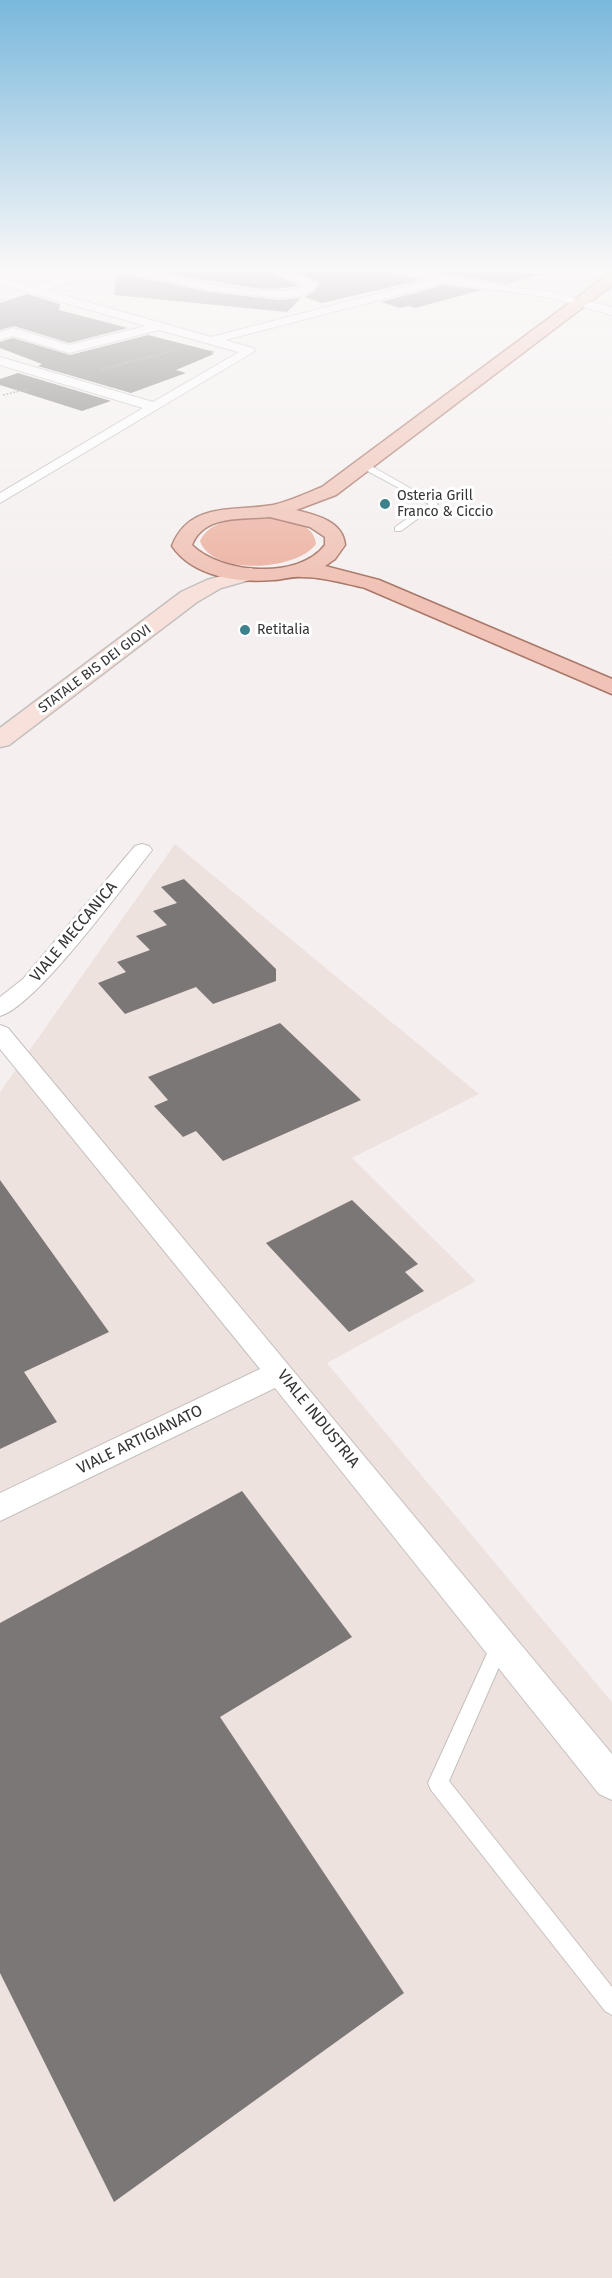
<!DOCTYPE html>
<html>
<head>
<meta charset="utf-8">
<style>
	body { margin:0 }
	canvas { display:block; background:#f5f0ef }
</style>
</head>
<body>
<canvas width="612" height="2278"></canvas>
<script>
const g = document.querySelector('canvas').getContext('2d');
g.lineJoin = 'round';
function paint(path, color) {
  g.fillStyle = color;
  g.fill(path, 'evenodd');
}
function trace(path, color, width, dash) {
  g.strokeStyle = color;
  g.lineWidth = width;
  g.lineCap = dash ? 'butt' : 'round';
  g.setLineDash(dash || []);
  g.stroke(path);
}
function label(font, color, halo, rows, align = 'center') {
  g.font = font + ' "Fira Sans",sans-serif';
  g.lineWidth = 6;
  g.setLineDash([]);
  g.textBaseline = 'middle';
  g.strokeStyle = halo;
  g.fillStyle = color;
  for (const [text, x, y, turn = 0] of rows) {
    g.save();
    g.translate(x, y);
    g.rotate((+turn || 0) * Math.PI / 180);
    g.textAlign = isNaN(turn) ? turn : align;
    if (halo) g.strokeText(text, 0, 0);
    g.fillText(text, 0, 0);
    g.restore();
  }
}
const built = new Path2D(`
	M 175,844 L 479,1094 L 352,1158 L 476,1281 L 327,1363 L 612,1702 L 612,2278 L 0,2278 L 0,1092 Z`);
const green = new Path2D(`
	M 262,517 C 281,519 314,520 316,544 C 297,571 212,576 200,541 C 210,519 241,518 262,517 Z`);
const building = new Path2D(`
	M 180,267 L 262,267 L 298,286 L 274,289 L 255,288 L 170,274 L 178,271 Z
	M 283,267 L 379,267 L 382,271 L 421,280 L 322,303 L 305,297 L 315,291 L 319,284 L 318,281 Z
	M 409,267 L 482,267 L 541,275 L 505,284 Z
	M 116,273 L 210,292 L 279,300 L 301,298 L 287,312 L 114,295 Z
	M 445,285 L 482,290 L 415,308 L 409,306 L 400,308 L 381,302 Z
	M 27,294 L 60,304 L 59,310 L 128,328 L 69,343 L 14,326 L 0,330 L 0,303 Z
	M 148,335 L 215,352 L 211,353 L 214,354 L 176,370 L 186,373 L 131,393 L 38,366 L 42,364 L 0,348 L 0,342 L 13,338 L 70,355 Z
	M 18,373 L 111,401 L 82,411 L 0,385 L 0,379 Z
	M 184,879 L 276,969 L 276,981 L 213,1004 L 196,987 L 125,1014 L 98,983 L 126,972 L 117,962 L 150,950 L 136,936 L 167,925 L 153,911 L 177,903 L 161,887 Z
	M 280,1023 L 361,1100 L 223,1161 L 196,1131 L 183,1137 L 154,1106 L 168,1100 L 148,1077 Z
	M 0,1180 L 109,1332 L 24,1372 L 57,1422 L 0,1449 Z
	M 352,1200 L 418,1264 L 405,1272 L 424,1291 L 349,1332 L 266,1243 Z
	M 242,1491 L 352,1637 L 220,1717 L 404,1993 L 114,2202 L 0,1973 L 0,1623 Z`);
const path = new Path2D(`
	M 99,370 L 176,350
	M 3,395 L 28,389`);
const lane = new Path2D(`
	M 360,463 L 366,463 L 438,504 L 401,531 L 395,531 L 395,527 L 429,504 L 360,467 Z
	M 500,1636 L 506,1638 L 509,1644 L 449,1781 L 612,1987 L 612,2015 L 605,2011 L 431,1790 L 428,1783 L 494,1638 Z`);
const street = new Path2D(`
	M 103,267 L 126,267 L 147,272 L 163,267 L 178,267 L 177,269 L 161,274 C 194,281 276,300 304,286 L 264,267 L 278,267 L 317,283 L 313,290 L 301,296 L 279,298 L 210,290 L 114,270 L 45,290 L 211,337 L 431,280 L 382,269 L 381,267 L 399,267 L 512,288 L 547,291 L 612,307 L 612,315 L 547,297 L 445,283 L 225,340 L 253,348 L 255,351 L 0,503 L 0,493 L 143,408 L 0,365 L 0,357 L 153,402 L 239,352 L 159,330 L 69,353 L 13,336 L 0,340 L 0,332 L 13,328 L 69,345 L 146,326 L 0,284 L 0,278 L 32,286 Z
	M 142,844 L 149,846 L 152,850 L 149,854 C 122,888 35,1007 0,1016 L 0,997 L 23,979 L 135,846 Z
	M 0,1025 L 8,1028 L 612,1754 L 612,1800 L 599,1794 L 275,1388 L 0,1521 L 0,1493 L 260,1369 L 0,1049 Z`);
const secondary = new Path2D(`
	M 250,568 L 257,570 L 260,574 L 257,578 L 221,588 L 197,602 L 9,745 L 0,747 L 0,728 L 181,592 L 207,580 Z`);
const primary = new Path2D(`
	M 612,274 L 612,285 L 336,495 L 296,510 C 316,515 343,521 345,545 L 335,559 L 325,566 L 379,580 L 612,679 L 612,694 L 365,588 C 343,583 323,577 301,577 C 291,576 282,580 273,580 C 238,583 193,577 172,546 C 190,501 234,512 273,505 C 290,501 307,493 322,487 L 607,275 ZM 270,517 L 310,527 L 325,537 L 325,545 C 299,580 221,574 192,545 C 204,514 243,520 270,517 Z`);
const markers = [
	[385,504,6,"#3c828d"],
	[245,630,6,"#3c828d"]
];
const farPoinames = [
	["Osteria Grill",397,496],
	["Franco & Ciccio",397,512],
	["Retitalia",257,630]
];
const farStreetnames = [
	["STATALE BIS DEI GIOVI",95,669,-37]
];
const streetNames = [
	["VIALE MECCANICA",74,932,-50],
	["VIALE INDUSTRIA",318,1419,51],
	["VIALE ARTIGIANATO",140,1440,-26]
];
paint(built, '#eee2de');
paint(green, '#edb4a4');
paint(building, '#7b7776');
trace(lane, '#c4c0be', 2);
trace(street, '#c4c0be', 2);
trace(secondary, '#c4c0be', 3);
trace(primary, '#a87769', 3);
trace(path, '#959291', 1.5, [2, 1.5]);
paint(lane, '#fff');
paint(street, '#fff');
paint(secondary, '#f8e1db');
paint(primary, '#f0c3b6');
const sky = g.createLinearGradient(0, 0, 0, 585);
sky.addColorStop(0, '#79b8dc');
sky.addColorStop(0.46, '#faf8f8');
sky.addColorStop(1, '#faf8f800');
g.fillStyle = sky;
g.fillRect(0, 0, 612, 585);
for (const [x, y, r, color] of markers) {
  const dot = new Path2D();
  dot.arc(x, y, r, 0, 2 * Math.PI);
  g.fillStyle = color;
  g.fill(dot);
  trace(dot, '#fff', 2);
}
label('14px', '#353333', '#fff', farPoinames, 'left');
label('14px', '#353333', '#fff', farStreetnames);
label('16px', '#353333', '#fff', streetNames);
</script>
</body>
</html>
